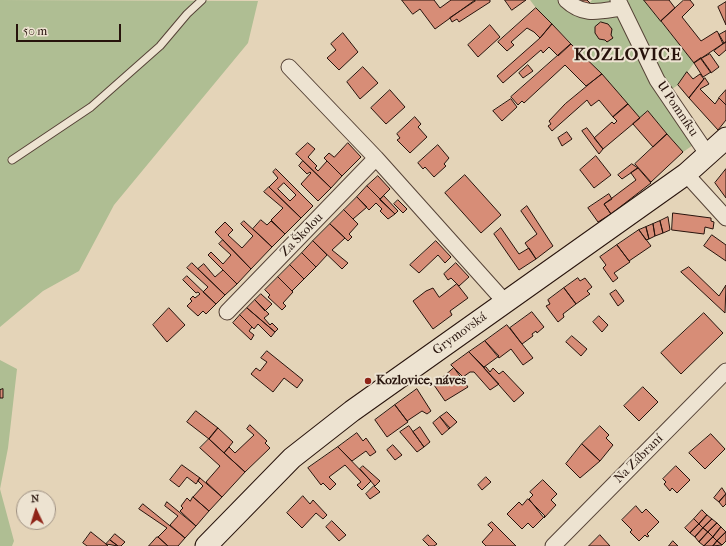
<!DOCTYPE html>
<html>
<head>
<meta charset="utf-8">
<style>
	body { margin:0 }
	#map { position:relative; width:726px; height:546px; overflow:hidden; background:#e4d4b8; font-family:"IM FELL French Canon",serif }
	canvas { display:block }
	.north { position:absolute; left:16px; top:490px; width:40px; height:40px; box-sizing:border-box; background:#ede3d1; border:1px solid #9e9082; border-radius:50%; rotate:356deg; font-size:11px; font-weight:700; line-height:16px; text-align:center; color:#27130c }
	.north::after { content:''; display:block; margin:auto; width:14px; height:18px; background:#8f2418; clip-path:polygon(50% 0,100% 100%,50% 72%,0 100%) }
	.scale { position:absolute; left:16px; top:24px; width:105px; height:18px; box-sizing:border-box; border:2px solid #27130c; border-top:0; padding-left:5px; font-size:12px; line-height:14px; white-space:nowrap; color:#27130c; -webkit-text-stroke:3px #ede3d1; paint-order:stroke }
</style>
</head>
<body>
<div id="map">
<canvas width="726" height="546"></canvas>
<div class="north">N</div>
<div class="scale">50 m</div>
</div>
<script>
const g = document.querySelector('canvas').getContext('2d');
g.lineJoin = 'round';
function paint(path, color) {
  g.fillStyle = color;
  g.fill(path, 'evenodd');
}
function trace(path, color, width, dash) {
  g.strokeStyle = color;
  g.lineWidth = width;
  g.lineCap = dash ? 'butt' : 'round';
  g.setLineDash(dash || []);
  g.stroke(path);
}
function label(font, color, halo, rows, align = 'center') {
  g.font = font + ' "IM FELL French Canon",serif';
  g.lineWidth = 4;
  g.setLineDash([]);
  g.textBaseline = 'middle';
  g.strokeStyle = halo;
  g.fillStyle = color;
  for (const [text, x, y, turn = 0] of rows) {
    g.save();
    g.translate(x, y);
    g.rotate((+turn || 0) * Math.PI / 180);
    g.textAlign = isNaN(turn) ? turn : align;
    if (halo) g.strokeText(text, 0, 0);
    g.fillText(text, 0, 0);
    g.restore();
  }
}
const green = new Path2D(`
	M 0,0 L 258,1 L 248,43 L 114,205 L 79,271 L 43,291 L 0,327 Z
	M 530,0 L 572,0 L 586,7 L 592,0 L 644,0 L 694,63 L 678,85 L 666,93 L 699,141 L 683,152 L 648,111 L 640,118 L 602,74 L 536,8 Z
	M 0,360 L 17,369 L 8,448 L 0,489 L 14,541 L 12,546 L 0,546 Z`);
const building = new Path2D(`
	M 402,0 L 434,0 L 440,8 L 451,0 L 475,0 L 435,29 L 420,9 L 413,14 Z
	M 477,0 L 490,0 L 490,2 L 459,22 L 457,19 L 452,22 L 450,18 Z
	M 505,0 L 526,0 L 512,10 Z
	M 572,0 L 587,0 L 590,3 L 586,7 Z
	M 644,0 L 669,0 L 675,8 L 661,21 Z
	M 684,0 L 690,0 L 694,5 L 682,17 L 701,41 L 717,31 L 724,43 L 694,63 L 661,21 Z
	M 726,2 L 726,25 L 718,7 Z
	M 536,8 L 552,24 L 540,38 L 534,32 L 527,28 L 511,42 L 514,45 L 507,51 L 498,42 Z
	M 601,22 L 608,24 L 612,29 L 611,35 L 613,38 L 607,42 L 605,40 L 599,39 L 595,33 L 595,27 Z
	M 552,24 L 571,44 L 558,56 L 549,47 L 543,53 L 541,50 L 503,83 L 497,76 L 540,38 Z
	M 490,25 L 500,37 L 478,57 L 468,45 Z
	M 726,31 L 726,42 L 723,44 L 719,35 Z
	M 343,33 L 358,52 L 339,70 L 327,58 L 336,50 L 331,44 Z
	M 726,42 L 726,50 L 719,56 L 714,51 Z
	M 571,44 L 602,74 L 586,86 L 565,65 L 524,103 L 522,101 L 518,105 L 511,97 Z
	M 710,54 L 719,67 L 711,73 L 701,59 Z
	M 701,58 L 711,72 L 703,77 L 694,63 Z
	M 528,65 L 533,71 L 523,78 L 519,73 Z
	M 363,67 L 378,83 L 360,99 L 347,82 Z
	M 687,72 L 693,79 L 700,74 L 704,79 L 689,98 L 678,85 Z
	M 602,74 L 628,104 L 627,105 L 613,117 L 599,100 L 591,106 L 587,100 L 552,131 L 548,126 L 551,124 L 549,121 L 565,104 Z
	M 705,78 L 709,84 L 700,89 L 715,104 L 719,98 L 726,105 L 726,120 L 718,130 L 689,98 Z
	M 390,90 L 405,107 L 386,124 L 371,108 Z
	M 726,90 L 726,105 L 719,98 Z
	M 511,99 L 517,107 L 502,121 L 493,111 Z
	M 628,104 L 640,118 L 603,149 L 594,138 L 612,122 L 614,124 L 617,121 L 613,117 Z
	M 648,111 L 667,134 L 653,147 L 633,124 Z
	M 415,117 L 421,124 L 418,127 L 427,137 L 410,153 L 397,140 L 400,138 L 397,134 Z
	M 587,128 L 603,149 L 599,154 L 582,131 Z
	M 567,132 L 572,139 L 562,146 L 558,138 Z
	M 667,134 L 683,152 L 651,182 L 635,164 Z
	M 308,143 L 315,149 L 308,157 L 317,166 L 315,168 L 318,171 L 327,161 L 342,176 L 331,188 L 296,154 Z
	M 348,143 L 361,157 L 342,176 L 324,158 L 329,153 L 334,157 Z
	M 438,145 L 449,158 L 444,164 L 446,166 L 434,177 L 425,167 L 423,169 L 418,163 Z
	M 596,156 L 611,175 L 594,188 L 580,170 Z
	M 303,161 L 331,188 L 318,201 L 301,184 L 311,173 L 310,172 L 307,174 L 299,166 Z
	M 632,164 L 638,168 L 622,179 L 618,175 Z
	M 638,168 L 651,183 L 611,214 L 604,204 L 636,180 L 631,173 Z
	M 276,169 L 313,206 L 301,218 L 269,187 L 278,178 L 273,172 ZM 284,183 L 296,195 L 290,201 L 278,189 Z
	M 726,169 L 726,198 L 715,183 Z
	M 465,175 L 501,215 L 481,233 L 445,193 Z
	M 378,176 L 390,189 L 380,199 L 367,186 Z
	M 367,186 L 395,214 L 388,219 L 380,211 L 382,209 L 376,203 L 369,210 L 357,197 Z
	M 269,187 L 301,218 L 285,234 L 271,220 L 283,208 L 264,192 Z
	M 609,194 L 612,199 L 604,204 L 611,214 L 598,222 L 588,208 Z
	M 384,196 L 398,211 L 395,214 L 380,200 Z
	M 357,197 L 367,207 L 353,219 L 344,210 Z
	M 398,200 L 407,209 L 403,213 L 394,204 Z
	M 527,206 L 553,246 L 536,259 L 525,243 L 537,234 L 521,211 Z
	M 344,210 L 358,224 L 349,234 L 352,237 L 348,241 L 330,224 Z
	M 673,213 L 711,218 L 711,221 L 714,222 L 713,229 L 705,227 L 704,234 L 672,230 Z
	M 668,217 L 670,230 L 663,233 L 660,221 Z
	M 261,220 L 267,225 L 271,221 L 285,234 L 272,247 L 253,229 Z
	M 244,221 L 272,247 L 251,269 L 215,232 L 225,222 L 233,230 L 228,235 L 242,248 L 253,236 L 241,224 Z
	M 660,221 L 663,233 L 655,236 L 653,224 Z
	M 330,224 L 345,238 L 332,250 L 348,263 L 342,269 L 313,241 Z
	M 653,224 L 655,236 L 649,239 L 646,227 Z
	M 646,227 L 649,239 L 646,240 L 639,230 Z
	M 501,228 L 519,254 L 529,248 L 536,259 L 519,270 L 494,234 Z
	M 639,230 L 651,246 L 629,261 L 617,245 Z
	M 712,235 L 726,245 L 726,261 L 704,246 Z
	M 223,240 L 251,269 L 237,284 L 208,255 L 211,252 L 223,264 L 231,255 L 219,244 Z
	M 313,241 L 327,255 L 316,267 L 302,253 Z
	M 436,241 L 451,257 L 445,263 L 438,255 L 419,273 L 410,265 Z
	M 617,245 L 630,262 L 614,273 L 618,278 L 613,282 L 603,268 L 606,265 L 600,257 Z
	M 302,253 L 316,267 L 304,279 L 290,265 Z
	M 192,263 L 225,295 L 216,304 L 203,292 L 208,287 L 187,268 Z
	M 456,263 L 469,277 L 459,286 L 451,278 L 448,280 L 444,274 Z
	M 204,264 L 215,277 L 223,270 L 237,284 L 225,295 L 198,269 Z
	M 290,265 L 304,279 L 292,291 L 278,277 Z
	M 689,267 L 719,296 L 726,285 L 725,313 L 681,272 Z
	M 187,276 L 216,304 L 206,314 L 203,311 L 198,316 L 187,306 L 192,301 L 190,299 L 193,296 L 195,298 L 200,294 L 198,292 L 196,293 L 183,280 Z
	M 278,277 L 293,292 L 283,303 L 286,306 L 282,310 L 268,297 L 270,295 L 265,290 Z
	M 578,278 L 580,281 L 585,278 L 592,287 L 587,291 L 590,294 L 576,304 L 564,288 Z
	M 457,284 L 468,298 L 450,311 L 452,315 L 433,329 L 413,301 L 426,291 L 433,288 L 439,297 Z
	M 564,288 L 576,304 L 563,314 L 564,317 L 558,322 L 546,306 L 550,304 L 548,300 Z
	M 616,290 L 624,301 L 618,306 L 610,294 Z
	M 261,294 L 272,304 L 265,311 L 255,300 Z
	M 255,300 L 269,314 L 264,318 L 270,325 L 272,323 L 278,329 L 275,332 L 247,308 Z
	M 169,308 L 185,325 L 167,342 L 153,325 Z
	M 247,308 L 275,332 L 271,337 L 258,324 L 254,329 L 240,315 Z
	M 532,312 L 544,327 L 537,333 L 536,331 L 532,334 L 533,336 L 522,344 L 510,328 Z
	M 704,313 L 723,333 L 681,374 L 661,353 Z
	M 240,315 L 252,327 L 249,331 L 254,335 L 251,340 L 233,323 Z
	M 599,316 L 608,325 L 602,332 L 593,322 Z
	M 507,325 L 533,358 L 523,365 L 511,349 L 499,358 L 485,341 Z
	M 572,336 L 587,349 L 581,356 L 566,342 Z
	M 485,341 L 499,356 L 484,367 L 469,352 Z
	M 267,351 L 303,380 L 297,388 L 284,378 L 273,392 L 251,374 L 256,368 L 260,371 L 267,362 L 261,358 Z
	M 469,352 L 499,384 L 490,390 L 474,372 L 470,372 L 463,377 L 451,365 Z
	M 486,367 L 490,372 L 493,368 L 499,374 L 503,371 L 524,393 L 514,402 L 484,368 Z
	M 454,368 L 468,387 L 445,401 L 434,385 Z
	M 643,387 L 658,402 L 639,421 L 624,406 Z
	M 3,389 L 3,398 L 0,398 L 0,390 Z
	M 417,389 L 431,411 L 427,414 L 422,411 L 407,421 L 395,405 Z
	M 395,405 L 408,422 L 387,437 L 375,420 Z
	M 196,411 L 218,428 L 209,439 L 187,422 Z
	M 447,412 L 457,422 L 449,429 L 440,417 Z
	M 440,417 L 450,428 L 442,435 L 433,423 Z
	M 250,425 L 267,441 L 265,443 L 270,448 L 245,472 L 224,453 L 229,447 L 235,453 L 254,435 L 247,429 Z
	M 409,426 L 424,447 L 417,452 L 400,432 Z
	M 600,426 L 609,435 L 606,438 L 613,445 L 600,461 L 582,444 Z
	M 420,427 L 430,442 L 424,447 L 413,432 Z
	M 218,428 L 233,442 L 224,453 L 209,439 Z
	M 357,433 L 363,441 L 366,438 L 376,452 L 370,456 L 366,451 L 352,461 L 338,447 Z
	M 711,434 L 725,449 L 705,469 L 689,453 Z
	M 209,439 L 245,472 L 222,497 L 206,482 L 220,466 L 200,448 Z
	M 582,444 L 600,461 L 580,478 L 566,464 Z
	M 393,445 L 402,455 L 395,460 L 387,450 Z
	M 338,447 L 371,481 L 362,490 L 357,485 L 361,482 L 345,465 L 329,477 L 336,484 L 330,490 L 323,483 L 321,485 L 308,468 Z
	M 182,465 L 200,478 L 196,484 L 187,477 L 179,487 L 170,480 Z
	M 363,466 L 380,481 L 375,486 L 360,469 Z
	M 676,466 L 690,480 L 677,493 L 672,488 L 670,491 L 664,484 L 666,482 L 663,479 Z
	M 486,477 L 491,482 L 482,490 L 478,485 Z
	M 200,478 L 222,497 L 209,511 L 193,497 L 203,486 L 198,481 Z
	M 543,480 L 557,494 L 551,500 L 556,505 L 544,518 L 529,499 L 533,495 L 530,492 Z
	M 374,486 L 380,492 L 370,499 L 366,494 Z
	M 722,488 L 726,494 L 719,502 L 714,498 Z
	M 726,494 L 726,504 L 723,507 L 719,502 Z
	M 303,496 L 310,504 L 313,500 L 327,515 L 323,519 L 316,513 L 302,528 L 287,513 Z
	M 193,497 L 209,511 L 196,526 L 180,511 L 183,508 L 181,506 L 187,498 L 190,501 Z
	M 528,499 L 545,516 L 533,528 L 528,523 L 522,529 L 507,514 L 519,502 L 522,505 Z
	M 167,502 L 196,526 L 185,538 L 170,525 L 178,516 L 165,506 Z
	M 143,504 L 185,538 L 178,546 L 168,546 L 158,537 L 167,528 L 139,509 Z
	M 636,506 L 642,513 L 646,509 L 659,522 L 647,534 L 649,536 L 647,537 L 645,535 L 639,541 L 630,532 L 632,530 L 622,520 Z
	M 702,510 L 707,515 L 699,524 L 694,519 Z
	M 707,515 L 712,519 L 703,528 L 699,524 Z
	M 694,519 L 699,524 L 690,533 L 685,528 Z
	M 712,519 L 717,523 L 708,532 L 703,528 Z
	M 332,521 L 346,535 L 339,541 L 326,527 Z
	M 492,522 L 516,546 L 486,546 L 482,542 L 493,530 L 488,525 Z
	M 717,523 L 721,527 L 713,537 L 708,532 Z
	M 699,524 L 703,528 L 695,537 L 690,533 Z
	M 721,527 L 726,532 L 717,541 L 713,537 Z
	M 703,528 L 708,532 L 699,542 L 695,537 Z
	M 91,532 L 106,544 L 108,546 L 87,546 L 83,543 Z
	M 708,532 L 713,537 L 704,546 L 699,542 Z
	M 726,532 L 726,541 L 722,545 L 717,541 Z
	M 115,534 L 125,542 L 121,546 L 118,546 L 110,540 Z
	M 428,535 L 437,544 L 434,546 L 429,546 L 423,540 Z
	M 600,535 L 610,546 L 589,546 Z
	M 157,537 L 158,537 L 168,546 L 149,546 Z
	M 713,537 L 717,541 L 713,546 L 704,546 Z
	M 110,540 L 118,546 L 106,544 Z
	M 673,541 L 678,546 L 669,546 Z
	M 717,541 L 722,545 L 713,546 Z`);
const lane = new Path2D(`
	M 12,160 L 91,107 L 160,46 L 187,14 L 202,0`);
const street = new Path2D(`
	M 566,0 C 584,17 600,11 622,8
	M 618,0 L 657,80 L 708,155
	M 289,67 L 376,158 L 505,302
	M 686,174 L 726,218
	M 227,312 L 376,158
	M 553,546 L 726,371`);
const secondary = new Path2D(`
	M 206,546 L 292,458 L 352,411 L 686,174 L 726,138`);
const markers = [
	[368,381,4,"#8f2418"]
];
const streetNames = [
	["U Pomníku",677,109,56],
	["Za Školou",302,235,-46],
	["Grymovská",460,334,-36],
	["Na Zábraní",639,459,-45]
];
const poiNames = [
	["Kozlovice, náves",376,381]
];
const districtNames = [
	["KOZLOVICE",628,56]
];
paint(green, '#afbe93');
paint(building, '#d78d77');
trace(building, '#27130c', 1);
trace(lane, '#564337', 9);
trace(street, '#564337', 17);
trace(secondary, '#27130c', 23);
trace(lane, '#ede3d1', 7);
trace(street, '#ede3d1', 15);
trace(secondary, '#ede3d1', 21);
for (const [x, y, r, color] of markers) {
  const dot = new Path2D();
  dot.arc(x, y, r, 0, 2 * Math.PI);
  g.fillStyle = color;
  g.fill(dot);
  trace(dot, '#ede3d1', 1.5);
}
label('13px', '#27130c', '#ede3d1', streetNames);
label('bold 13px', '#27130c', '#ede3d1', poiNames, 'left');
g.letterSpacing = '1px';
label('bold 17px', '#27130c', '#ede3d1', districtNames);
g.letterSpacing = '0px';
</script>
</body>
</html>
